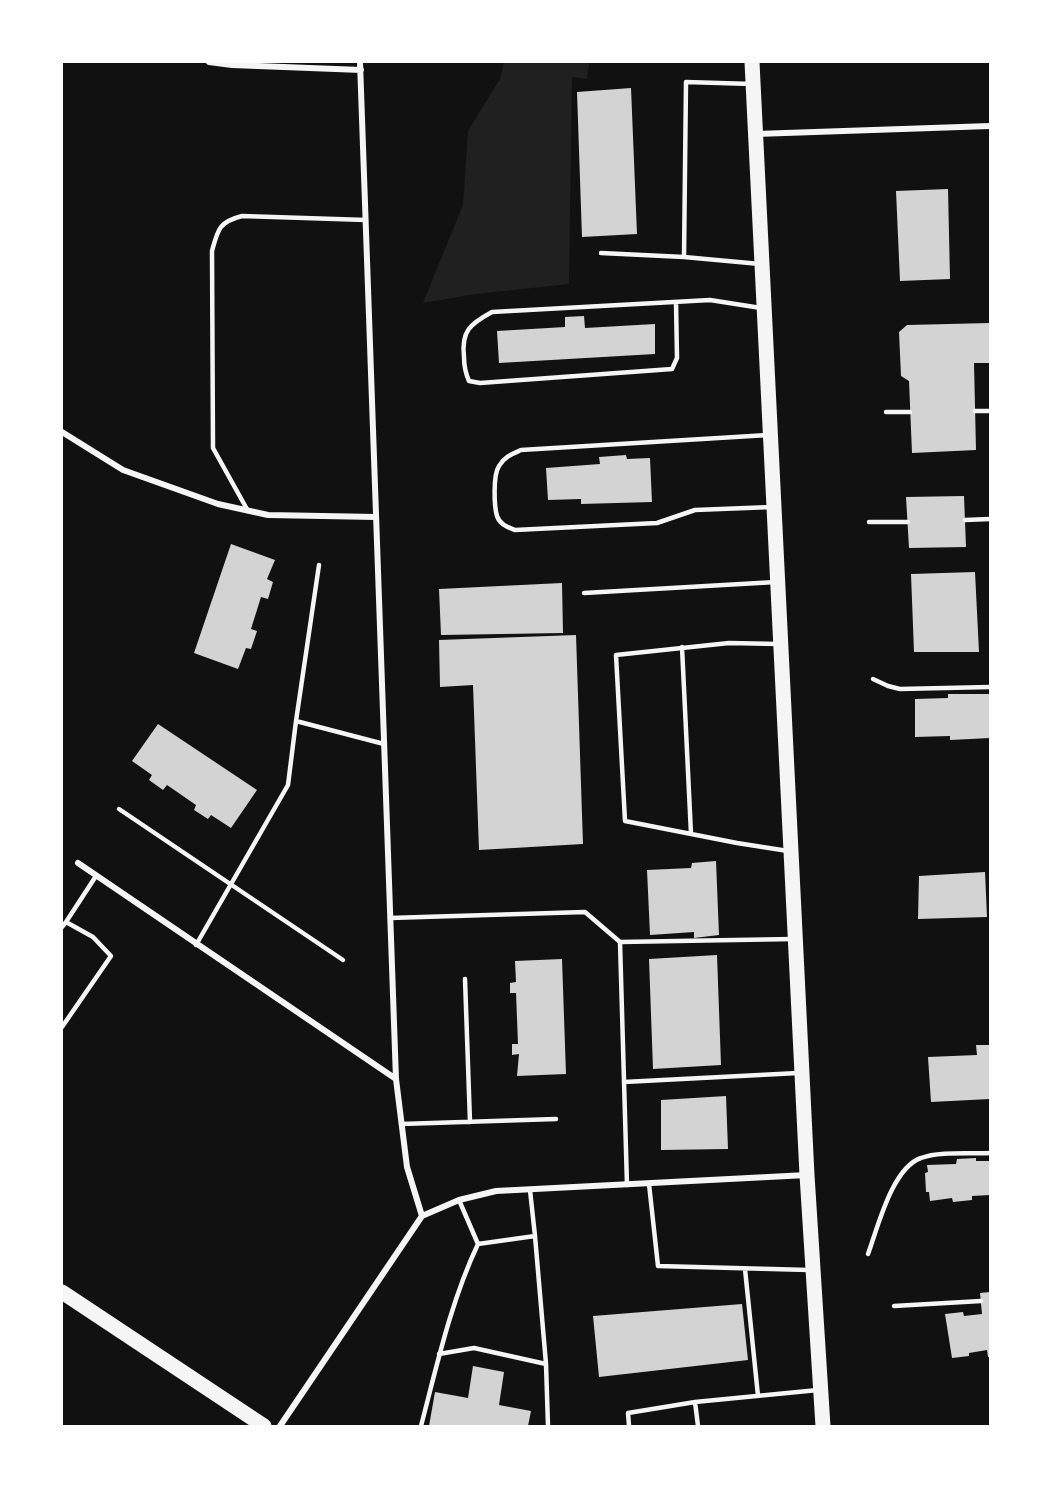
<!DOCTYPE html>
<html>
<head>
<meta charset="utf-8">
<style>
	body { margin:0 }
	#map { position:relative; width:1052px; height:1488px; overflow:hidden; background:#111; font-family:"Roboto Serif",serif }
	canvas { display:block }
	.frame { position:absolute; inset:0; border:63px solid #fff; pointer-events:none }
</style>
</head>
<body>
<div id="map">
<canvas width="1052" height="1488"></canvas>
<div class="frame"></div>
</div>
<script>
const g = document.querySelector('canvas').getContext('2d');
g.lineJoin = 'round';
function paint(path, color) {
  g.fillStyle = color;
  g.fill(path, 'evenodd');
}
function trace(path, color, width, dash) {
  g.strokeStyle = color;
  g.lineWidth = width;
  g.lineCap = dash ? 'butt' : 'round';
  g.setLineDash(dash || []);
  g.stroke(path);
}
const green = new Path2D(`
	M 504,62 L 589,62 L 587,79 L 572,77 L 569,284 L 475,294 L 423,303 L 463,205 L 468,131 L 500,79 Z`);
const building = new Path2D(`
	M 631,88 L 637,234 L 582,237 L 577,92 Z
	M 948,189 L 950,279 L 900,281 L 896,191 Z
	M 584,316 L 585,328 L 655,324 L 655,354 L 499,363 L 497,331 L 565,327 L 565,317 Z
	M 990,323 L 990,363 L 974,363 L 976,450 L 912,453 L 909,381 L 901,376 L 899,332 L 907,325 Z
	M 626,455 L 627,459 L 650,458 L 652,502 L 581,504 L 581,499 L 548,500 L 546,468 L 600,464 L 599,457 Z
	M 964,496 L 966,547 L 909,548 L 906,497 Z
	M 231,544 L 275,560 L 267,579 L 273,582 L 268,599 L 261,597 L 251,629 L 257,631 L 251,649 L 246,648 L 238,669 L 194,653 Z
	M 975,572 L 979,652 L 914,652 L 911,574 Z
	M 562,583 L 563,633 L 441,635 L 439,589 Z
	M 576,635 L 583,844 L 479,850 L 473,685 L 440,687 L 439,640 Z
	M 948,694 L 990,694 L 990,738 L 950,740 L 950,736 L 915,737 L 915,699 L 948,698 Z
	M 158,724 L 257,790 L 231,828 L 211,815 L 208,819 L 194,810 L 196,805 L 167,785 L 163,790 L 149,780 L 152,775 L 132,761 Z
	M 716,861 L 719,935 L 694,938 L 694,932 L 650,935 L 647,870 L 691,868 L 692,863 Z
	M 985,872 L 987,917 L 918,919 L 919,876 Z
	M 717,955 L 721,1065 L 653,1069 L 649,959 Z
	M 562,959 L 566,1074 L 517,1076 L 519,1054 L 512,1055 L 512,1044 L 518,1044 L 516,993 L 510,993 L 510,983 L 516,982 L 515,961 Z
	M 976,1045 L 990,1045 L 990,1099 L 931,1102 L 928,1057 L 977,1055 Z
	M 726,1096 L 728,1149 L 661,1150 L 661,1100 Z
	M 976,1158 L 976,1161 L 990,1161 L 990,1195 L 972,1196 L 972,1200 L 953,1202 L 952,1198 L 930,1201 L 929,1192 L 926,1192 L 925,1173 L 928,1172 L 927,1165 L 956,1164 L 957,1159 Z
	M 990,1292 L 990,1357 L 988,1357 L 987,1350 L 969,1353 L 969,1356 L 952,1358 L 945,1314 L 963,1312 L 964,1316 L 982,1314 L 980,1293 Z
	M 742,1304 L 748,1360 L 599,1377 L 593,1316 Z
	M 473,1366 L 504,1372 L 499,1405 L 531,1411 L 528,1426 L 429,1426 L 435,1392 L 468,1398 Z`);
const service = new Path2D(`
	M 601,253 L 684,257 L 760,264
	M 684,257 L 686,82 L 752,84
	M 676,302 L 677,358 L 672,369 L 480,383 L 469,381 C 465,372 464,366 464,357 C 461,331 470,324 492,312 L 710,300 L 761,308
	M 975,411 L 990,411
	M 886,412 L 910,412
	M 768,435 L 521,450 C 512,454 504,457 499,466 C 493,475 494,506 497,516 C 500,525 508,527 515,530 L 657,523 L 695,510 L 772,507
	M 248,511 L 213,448 L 212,251 C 218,229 219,222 242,216 L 366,220
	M 965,520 L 990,519
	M 869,522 L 908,522
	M 319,565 L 296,721 L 384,744
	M 584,593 L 776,582
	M 778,644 L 729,643 L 616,655 L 625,821 L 737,843 L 788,851
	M 682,647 L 691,834
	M 873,679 L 888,686 L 900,689 L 990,687
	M 119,809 L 343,960
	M 390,918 L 585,912 L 620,942 L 793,939
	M 66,922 L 96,876
	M 62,927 L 66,922 L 93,937 L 111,956 L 62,1027
	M 620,942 L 627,1185
	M 196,945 L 288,785 L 296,721
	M 465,979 L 470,1122
	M 624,1082 L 798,1073
	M 401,1124 L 556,1119
	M 649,1184 L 658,1266 L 809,1270
	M 530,1190 L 535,1236
	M 459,1200 L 478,1244
	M 868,1254 C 878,1227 892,1168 921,1158 C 939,1151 971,1154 990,1153
	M 745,1269 L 758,1396
	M 894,1306 L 981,1301
	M 439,1354 L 474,1348 L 546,1364
	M 421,1426 C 437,1365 451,1301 478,1244 L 535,1236 L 546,1364 L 548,1426
	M 629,1426 L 628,1413 L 695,1402
	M 698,1426 L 695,1402 L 818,1390`);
const minor = new Path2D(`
	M 209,62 L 232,65 L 361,70
	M 756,134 L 990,126
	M 62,432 L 123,470 L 218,504 L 268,515 L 376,517
	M 78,863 L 396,1079
	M 422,1216 L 459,1200 L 496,1191 L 807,1175
	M 280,1426 L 422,1216 L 407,1167 L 396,1079 L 360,62`);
const primary = new Path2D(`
	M 752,62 L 807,1175 L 823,1426
	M 62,1292 L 264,1426`);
paint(green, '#202020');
paint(building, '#d3d3d3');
trace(service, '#f5f5f5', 4.5);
trace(minor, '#f5f5f5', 6);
trace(primary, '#f5f5f5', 15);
</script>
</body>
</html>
